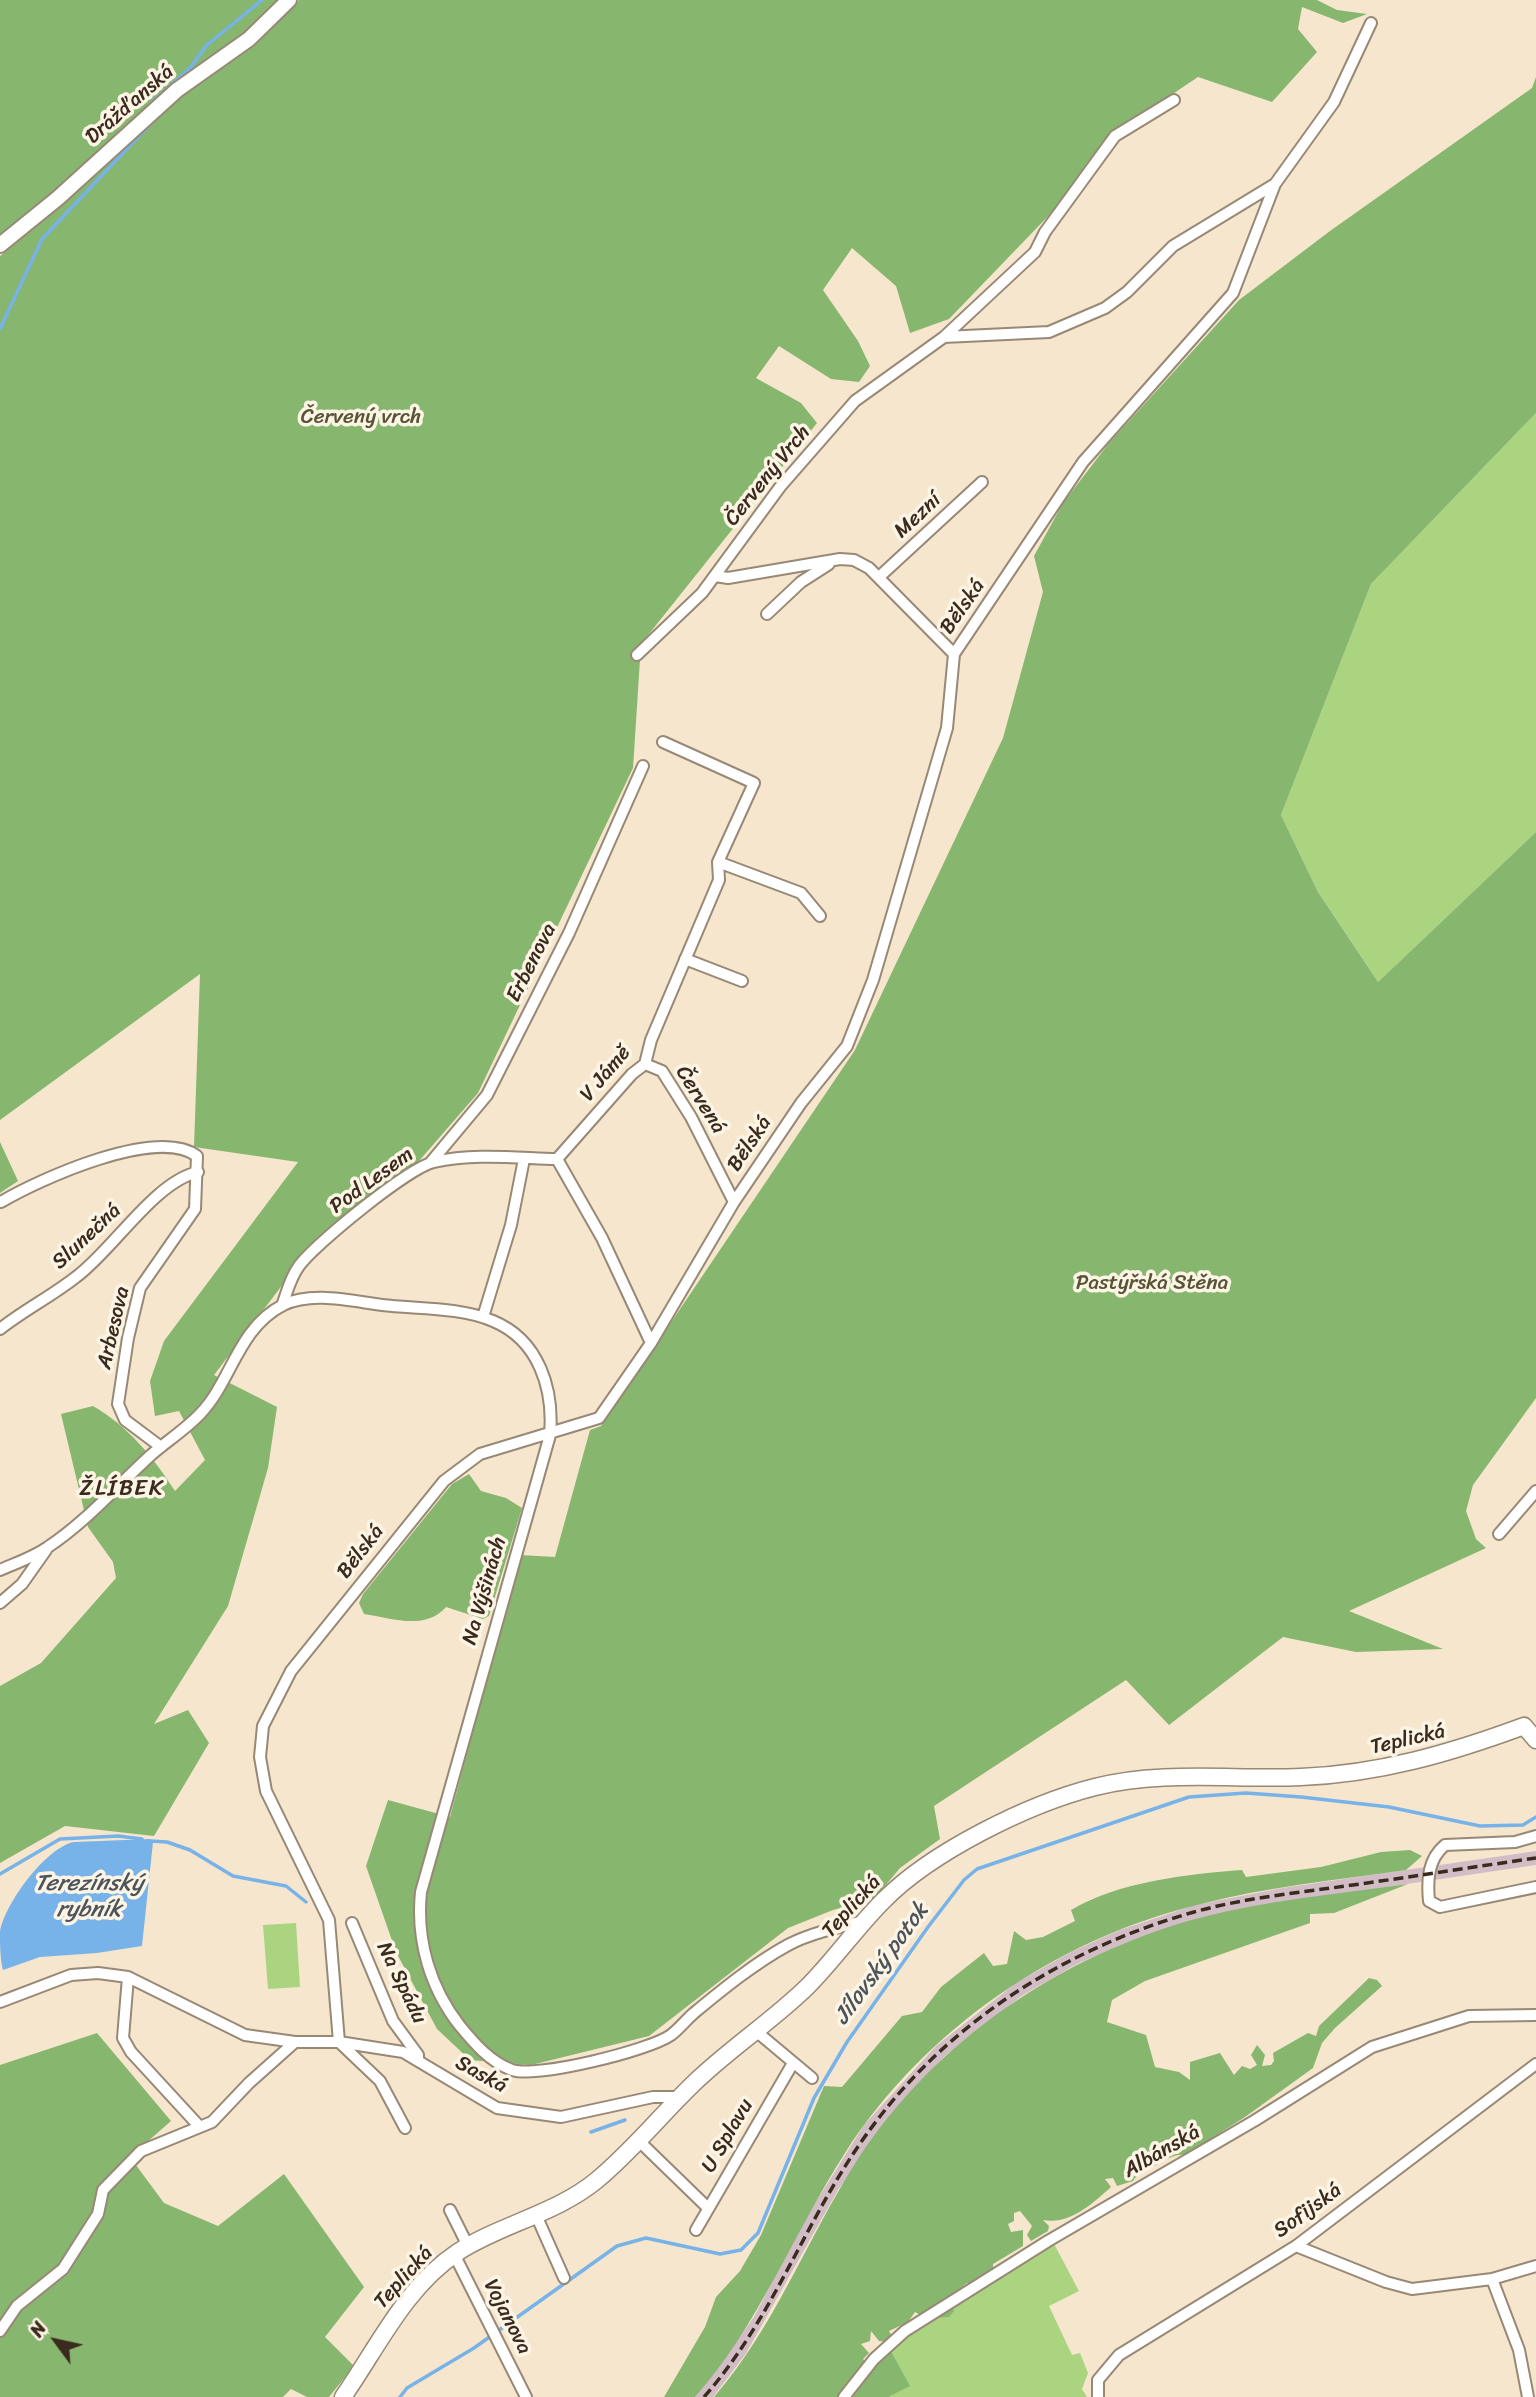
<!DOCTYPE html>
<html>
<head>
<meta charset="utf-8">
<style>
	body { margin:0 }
	#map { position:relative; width:1536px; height:2397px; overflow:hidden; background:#f6e6cd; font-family:Sriracha,sans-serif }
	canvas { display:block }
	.north { position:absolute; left:21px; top:2306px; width:70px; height:70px; -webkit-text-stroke:5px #fcf5e5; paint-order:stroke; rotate:303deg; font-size:19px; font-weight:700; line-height:28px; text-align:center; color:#3b2a1e }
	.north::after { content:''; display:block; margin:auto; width:24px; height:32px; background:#3b2a1e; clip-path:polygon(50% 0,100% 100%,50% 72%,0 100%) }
</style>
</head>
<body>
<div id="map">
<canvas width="1536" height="2397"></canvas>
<div class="north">N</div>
</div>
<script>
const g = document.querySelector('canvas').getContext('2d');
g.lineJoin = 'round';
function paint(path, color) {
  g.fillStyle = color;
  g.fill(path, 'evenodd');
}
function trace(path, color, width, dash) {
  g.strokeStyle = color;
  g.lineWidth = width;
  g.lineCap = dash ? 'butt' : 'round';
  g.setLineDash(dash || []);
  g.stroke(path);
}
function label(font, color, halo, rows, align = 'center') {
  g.font = font + ' Sriracha,sans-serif';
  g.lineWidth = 7;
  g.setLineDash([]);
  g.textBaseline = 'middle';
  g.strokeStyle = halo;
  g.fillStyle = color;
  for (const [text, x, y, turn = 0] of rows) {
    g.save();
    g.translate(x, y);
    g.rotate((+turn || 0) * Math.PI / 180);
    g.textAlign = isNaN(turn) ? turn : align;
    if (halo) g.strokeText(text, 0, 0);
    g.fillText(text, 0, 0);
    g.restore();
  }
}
const industrial = new Path2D(`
	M 1536,1851 L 1536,1865 L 1284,1902 L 1199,1918 L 1125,1943 L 1077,1964 L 1023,1995 L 945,2056 L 898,2106 L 838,2190 L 745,2355 L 713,2397 L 695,2397 L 754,2317 L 809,2213 L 864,2125 L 936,2046 L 1016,1983 L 1071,1952 L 1120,1930 L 1195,1905 L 1282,1888 Z`);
const green = new Path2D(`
	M 1536,413 L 1536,832 L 1378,982 L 1318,892 L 1281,815 L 1371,584 Z
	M 296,1923 L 300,1987 L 268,1989 L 263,1925 Z
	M 1053,2242 L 1079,2291 L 1049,2306 L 1072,2355 L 1080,2353 L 1088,2373 L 1082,2389 L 1087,2397 L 853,2397 C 897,2324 983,2285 1053,2242 Z`);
const forest = new Path2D(`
	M 0,0 L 278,0 L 278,4 L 247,33 L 210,57 L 70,181 L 0,238 Z
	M 299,0 L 1317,0 L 1337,10 L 1367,14 L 1343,23 L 1302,7 L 1298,29 L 1317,52 L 1272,102 L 1198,77 L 1110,136 L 1056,208 L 949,319 L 910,333 L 896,286 L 852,248 L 823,290 L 858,341 L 870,366 L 859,382 L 831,379 L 779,346 L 756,378 L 801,403 L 817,423 L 641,644 L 633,768 L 478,1093 L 419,1161 L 334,1226 L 299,1263 L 214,1375 L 277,1407 L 268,1468 L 228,1606 L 154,1724 L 188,1710 L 209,1743 L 154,1836 L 65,1826 L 0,1863 L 0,1686 L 41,1663 L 116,1578 L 113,1562 L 88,1527 L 61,1414 L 93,1406 C 129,1427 153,1457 175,1491 L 205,1460 L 179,1411 L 155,1416 L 150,1381 L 164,1341 L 298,1162 L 194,1147 L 200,974 L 0,1120 L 0,256 L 70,197 L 178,98 L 244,53 Z
	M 1536,77 L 1536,413 L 1371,584 L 1281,815 L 1318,892 L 1378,982 L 1536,832 L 1536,1398 L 1473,1485 L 1466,1511 L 1476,1539 L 1486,1548 L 1349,1611 L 1443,1649 L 1356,1652 L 1283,1637 L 1169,1725 L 1126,1680 L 934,1806 L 940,1839 L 900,1868 L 874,1899 L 833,1910 L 788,1928 L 649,2036 L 531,2065 L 470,2060 L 437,2029 L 396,1952 L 366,1866 L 388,1800 L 450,1817 L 520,1555 L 555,1557 L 590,1430 L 601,1426 L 855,1050 L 1003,738 L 1043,592 L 1034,556 L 1063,503 L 1109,443 L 1239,300 L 1330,231 L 1532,88 Z
	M 0,1142 L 18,1181 L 0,1193 Z
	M 469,1474 L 481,1491 L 506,1498 L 522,1508 L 489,1616 L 483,1619 L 446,1607 C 425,1631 392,1618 364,1614 L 359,1603 L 363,1594 L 452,1484 Z
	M 1410,1850 L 1422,1856 L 1406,1870 C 1336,1880 1265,1887 1197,1905 C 1055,1940 924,2030 845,2153 C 793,2234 759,2325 695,2397 L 664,2397 L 705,2327 L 716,2297 L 740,2271 L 761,2235 L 824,2086 L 842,2087 L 902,2016 L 922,2012 L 941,1987 L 984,1953 L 993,1966 L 1007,1964 L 1014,1931 L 1026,1940 L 1043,1937 L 1075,1921 L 1071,1910 C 1118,1882 1187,1874 1242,1870 L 1246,1877 L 1321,1867 L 1381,1852 Z
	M 1408,1884 L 1334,1913 L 1310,1914 L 1310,1923 L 1145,1981 L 1112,2000 L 1107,2022 L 1146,2035 L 1155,2067 L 1179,2072 L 1190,2080 L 1190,2062 L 1220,2053 L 1234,2075 L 1242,2066 L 1250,2069 L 1257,2065 L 1251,2055 L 1257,2045 L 1265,2055 L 1262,2066 L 1271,2065 L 1274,2061 L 1273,2053 L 1308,2033 L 1316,2036 L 1319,2026 L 1369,1978 L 1377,1980 L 1382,1986 L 1335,2028 L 1322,2043 L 1313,2068 L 1245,2117 L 1185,2155 C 1169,2153 1157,2169 1141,2170 L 1133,2181 L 1117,2186 L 1113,2178 L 1105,2179 L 1111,2187 C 1092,2204 1070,2225 1043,2220 L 1049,2226 L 1048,2231 L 1031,2241 L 1027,2235 L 1032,2226 L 1020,2211 L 1014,2213 L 1014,2221 L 1008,2224 L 1011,2232 L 1023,2230 L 1023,2246 L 993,2264 L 993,2275 L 979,2284 L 967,2283 L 948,2298 L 954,2311 L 949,2317 L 926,2318 L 915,2312 L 908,2322 L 889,2331 L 893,2338 L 889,2342 L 879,2341 L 871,2331 L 870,2341 L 861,2344 L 869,2353 L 863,2359 L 867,2363 L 888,2346 L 910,2386 L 888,2397 L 714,2397 C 774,2328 807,2239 856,2162 C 934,2041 1061,1955 1199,1918 C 1267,1900 1338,1894 1408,1884 Z
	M 97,2033 L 171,2121 L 130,2157 L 164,2203 L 218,2226 L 284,2174 L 364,2287 L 325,2337 L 354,2366 L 329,2397 L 307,2397 L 291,2389 L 283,2397 L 0,2397 L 0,2065 Z`);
const water = new Path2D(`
	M 150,1839 L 153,1842 L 142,1946 L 97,1953 L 40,1957 L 3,1970 C 0,1959 0,1944 0,1932 C 4,1905 46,1847 74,1842 Z`);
const stream = new Path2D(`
	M 153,106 L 151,103 L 190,68 L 206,46 L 262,0
	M 0,329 L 42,239 L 157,117
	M 150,1841 L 167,1842 L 190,1850 L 233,1876 L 286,1886 L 306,1902
	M 0,1874 L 60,1839 L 118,1836 L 142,1839
	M 591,2132 L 625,2120
	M 400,2397 L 407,2388 L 474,2348 L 617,2246 L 646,2238 L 720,2254 L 741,2250 L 758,2233 L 814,2098 L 847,2042 L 928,1927 L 964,1880 L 977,1869 L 1189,1797 L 1246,1793 L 1301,1797 L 1389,1807 L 1480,1826 L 1523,1825 L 1536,1817`);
const street = new Path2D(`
	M 944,337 L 1035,252 L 1045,232 L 1115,136 L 1174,100
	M 715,576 L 728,578 L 840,559 L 854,560 L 869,568 L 954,654
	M 879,577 L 982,482
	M 767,614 L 801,582 L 829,564
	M 637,655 L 702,593 L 780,487 L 855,401 L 944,337 L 1049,332 L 1105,308 L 1127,292 L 1173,246 L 1275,184 L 1334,102 L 1371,23
	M 718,862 L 801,893 L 820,916
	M 685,959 L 742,981
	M 645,1064 L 662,1071 L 691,1117 L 734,1202
	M 557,1159 L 602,1238 L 651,1343
	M 431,1162 L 487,1095 L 569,933 L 643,766
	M 1,1202 C 40,1179 157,1126 197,1156 L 195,1209 L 140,1288 L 128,1338 L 118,1404 L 125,1420 L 161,1447
	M 282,1306 C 287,1292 290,1278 299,1266 C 315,1244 408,1168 434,1162 C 474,1153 516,1158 557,1159 L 632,1074 L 645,1064 L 651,1040 L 719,880 L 718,862 L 754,783 L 663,742
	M 483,1317 L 511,1225 L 524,1159
	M 0,1329 C 24,1310 52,1296 76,1277 C 113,1250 154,1182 198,1172
	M 1499,1534 L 1536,1491
	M 0,1570 C 16,1563 34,1557 48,1547 C 86,1522 118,1485 151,1455 C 167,1441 186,1429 200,1414 C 232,1381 237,1329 283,1305 C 312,1291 351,1301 382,1305 C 417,1309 461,1307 493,1321 C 539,1340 554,1389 550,1435 L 421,1892 C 416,1940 430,1988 460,2026 C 474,2043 490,2062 512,2070 C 537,2078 648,2051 671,2035 C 679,2029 686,2020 694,2013 C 723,1989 755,1963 788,1945 C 811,1933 839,1927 864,1921
	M 0,1603 L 22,1584 L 46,1550
	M 1536,1836 L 1515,1842 L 1445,1845 C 1428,1859 1427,1880 1429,1901 L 1440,1907 L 1536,1887
	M 352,1923 L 393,2021 L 418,2055 L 418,2059
	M 128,1977 L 123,2038 L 131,2052 L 199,2126
	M 0,2002 L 71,1975 L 98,1973 L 128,1977 L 245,2035 L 295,2042 L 339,2042 L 403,2052 L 497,2108 L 561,2117 L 653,2097 L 681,2097
	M 757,2032 L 812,2078
	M 339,2042 L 329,1920 L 266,1791 L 260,1757 L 263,1726 L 291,1671 L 444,1481 L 480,1454 L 599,1418 L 651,1343 L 734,1202 L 801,1103 L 847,1046 L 873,980 L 947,728 L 954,654 L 1083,462 L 1233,293 L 1275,184
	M 339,2042 L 380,2081 L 405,2128
	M 639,2141 L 708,2208
	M 450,2210 L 468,2246
	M 536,2215 L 564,2278
	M 696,2230 L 793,2063
	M 1296,2246 L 1386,2282 L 1412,2289 L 1492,2279 L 1536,2266
	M 454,2254 L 526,2397
	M 1492,2279 L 1519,2350 L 1528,2397
	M 0,2331 L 17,2306 L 63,2269 L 98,2214 L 103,2190 L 141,2151 L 212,2122 L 249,2083 L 295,2042
	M 844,2397 L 874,2359 L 905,2331 L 1048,2241 L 1254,2121 L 1372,2047 L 1469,2016 L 1536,2015
	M 1098,2397 L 1098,2380 L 1119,2355 L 1296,2246 L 1536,2064`);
const secondary = new Path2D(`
	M 0,245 L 58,198 L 177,90 L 249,39 L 289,0`);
const primary = new Path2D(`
	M 343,2397 C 378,2347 405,2287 458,2252 C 501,2224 556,2214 597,2180 C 632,2151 660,2116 693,2084 C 729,2049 771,2022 807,1987 C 834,1960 856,1928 883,1901 C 931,1852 1028,1804 1095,1787 C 1161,1770 1234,1780 1301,1777 C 1379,1774 1451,1753 1524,1726 L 1536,1740`);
const rail = new Path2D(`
	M 704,2397 C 774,2318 807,2215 869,2131 C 948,2022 1066,1948 1194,1912 C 1244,1898 1296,1893 1346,1886 C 1410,1877 1473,1867 1536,1858`);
const streetNames = [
	["Drážďanská",130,105,-41],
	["Červený Vrch",768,476,-51],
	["Mezní",918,516,-43],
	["Bělská",963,607,-55],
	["Erbenova",532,963,-63],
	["V Jámě",606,1074,-50],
	["Červená",700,1100,58],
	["Bělská",750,1144,-56],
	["Pod Lesem",372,1181,-36],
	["Slunečná",87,1237,-43],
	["Arbesova",114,1328,-77],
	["Bělská",361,1552,-52],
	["Na Výšinách",485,1591,-74],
	["Teplická",1408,1740,-13],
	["Teplická",852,1907,-48],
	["Na Spádu",401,1983,64],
	["Saská",481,2075,29],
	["U Splavu",728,2136,-60],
	["Albánská",1162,2152,-30],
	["Sofijská",1308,2211,-36],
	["Teplická",404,2278,-48],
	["Vojanova",507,2317,63]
];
const parkNames = [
	["Červený vrch",361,418],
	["Pastýřská Stěna",1152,1284]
];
const neighbourhoodNames = [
	["ŽLÍBEK",122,1489]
];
const waterNames = [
	["Terezínský",89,1884],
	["rybník",89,1910],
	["Jílovský potok",882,1964,-54]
];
paint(industrial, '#d2bdc7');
paint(green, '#aad480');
paint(forest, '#87b66e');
paint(water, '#77b3e8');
trace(stream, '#77b3e8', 3.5);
trace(street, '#988876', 14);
trace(secondary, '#988876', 18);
trace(primary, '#988876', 19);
trace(street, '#fff', 10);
trace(secondary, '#fff', 14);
trace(primary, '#fff', 16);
trace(rail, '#3b2a1e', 3.5, [10, 5]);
label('21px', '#3b2a1e', '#fcf5e5', streetNames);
label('21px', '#575436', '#fcf5e5', parkNames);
g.letterSpacing = '2px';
label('23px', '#3b2a1e', '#fcf5e5', neighbourhoodNames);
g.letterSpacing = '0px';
label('italic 23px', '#4d535b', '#fcf5e5', waterNames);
</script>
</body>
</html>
